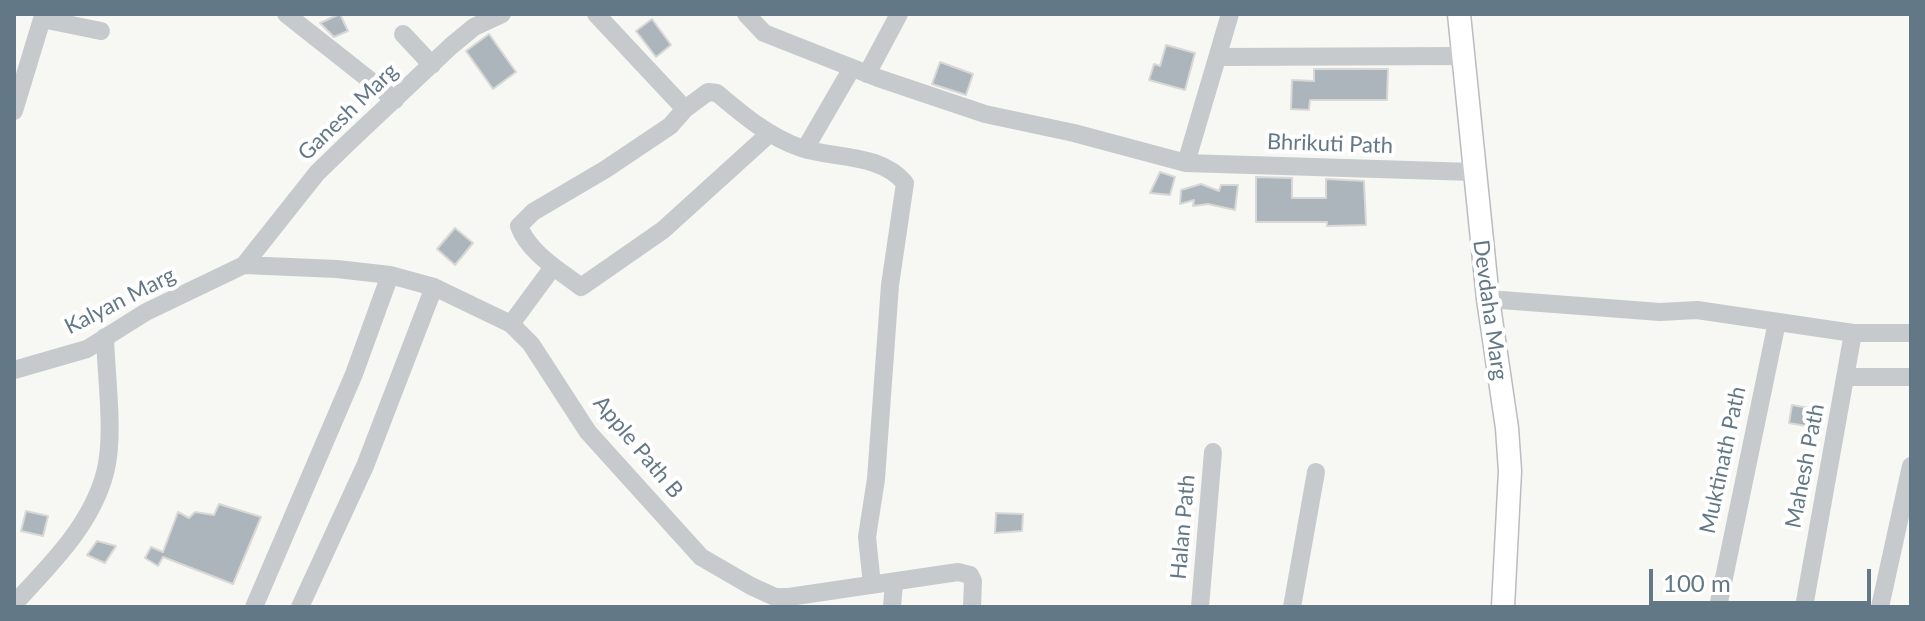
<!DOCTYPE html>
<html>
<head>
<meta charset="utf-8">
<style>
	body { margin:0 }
	#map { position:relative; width:1925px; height:621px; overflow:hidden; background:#f7f7f3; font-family:Lato,sans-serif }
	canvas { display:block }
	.frame { position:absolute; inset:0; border:16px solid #637887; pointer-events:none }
	.scale { position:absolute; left:1649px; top:569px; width:222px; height:36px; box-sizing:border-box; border:4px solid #637887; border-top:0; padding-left:10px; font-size:24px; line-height:28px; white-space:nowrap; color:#637887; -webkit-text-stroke:6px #fff; paint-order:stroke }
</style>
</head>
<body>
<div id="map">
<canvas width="1925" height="621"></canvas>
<div class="frame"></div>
<div class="scale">100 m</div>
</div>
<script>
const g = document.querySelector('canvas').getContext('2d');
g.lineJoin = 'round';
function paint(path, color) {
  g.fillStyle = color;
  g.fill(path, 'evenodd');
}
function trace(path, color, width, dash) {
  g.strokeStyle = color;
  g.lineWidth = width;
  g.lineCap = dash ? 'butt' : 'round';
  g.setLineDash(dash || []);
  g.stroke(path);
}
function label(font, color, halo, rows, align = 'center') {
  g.font = font + ' Lato,sans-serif';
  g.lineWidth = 8;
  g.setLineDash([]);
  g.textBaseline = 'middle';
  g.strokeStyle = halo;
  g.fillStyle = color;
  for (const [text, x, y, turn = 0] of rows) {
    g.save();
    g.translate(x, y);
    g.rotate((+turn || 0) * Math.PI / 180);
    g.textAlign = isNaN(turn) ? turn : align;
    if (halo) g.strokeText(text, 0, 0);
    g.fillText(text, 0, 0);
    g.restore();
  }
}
const building = new Path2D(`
	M 340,14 L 348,31 L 334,37 L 320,23 Z
	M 652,19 L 671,45 L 656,57 L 636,31 Z
	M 489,34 L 516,72 L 493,89 L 466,51 Z
	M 1166,45 L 1195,53 L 1185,90 L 1149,80 L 1154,64 L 1160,66 Z
	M 940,62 L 973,74 L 966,95 L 932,84 Z
	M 1314,69 L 1388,69 L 1387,100 L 1310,100 L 1309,110 L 1291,109 L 1292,80 L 1314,81 Z
	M 1160,172 L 1175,177 L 1170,195 L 1150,193 Z
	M 1256,177 L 1292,178 L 1292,198 L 1326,198 L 1326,179 L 1364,181 L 1366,225 L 1327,226 L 1327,222 L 1256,222 Z
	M 1201,184 L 1219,191 L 1221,185 L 1238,185 L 1235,210 L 1208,204 L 1193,206 L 1194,200 L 1180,204 L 1181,190 Z
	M 455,228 L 473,243 L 455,265 L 437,249 Z
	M 1792,405 L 1820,410 L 1818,428 L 1789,423 Z
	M 219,504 L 261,517 L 233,584 L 163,557 L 158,566 L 145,558 L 151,547 L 163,552 L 178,512 L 189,518 L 195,512 L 214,515 Z
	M 26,511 L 48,516 L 43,536 L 21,531 Z
	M 996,513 L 1023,514 L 1022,531 L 995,533 Z
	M 97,541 L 116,546 L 105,563 L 87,555 Z`);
const minor = new Path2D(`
	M 286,14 L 395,100
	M 596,14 L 685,109
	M 746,14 L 764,33 L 878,78 L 985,114 L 1074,133 L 1186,163 L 1473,172
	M 403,34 L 432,65
	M 1219,57 L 1463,56
	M 867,74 L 899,14
	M 14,111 L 42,19 L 101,31
	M 769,134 L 663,230 L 581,287 C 560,271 528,252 519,226 L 533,212 L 606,169 L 670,126 L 685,109 L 708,92 L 717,93 C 743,115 769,137 801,148 C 835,159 880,153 905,183 L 890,285 L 876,479 L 867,537 L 872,585
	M 805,149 L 852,68
	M 1186,163 L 1230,14
	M 244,265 L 337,269 L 390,275 L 434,287 L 511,324 L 531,344 L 588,432 L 701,557 L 751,586 L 775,597 L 789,597 L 958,572 L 970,575 L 973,581 L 972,607
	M 1488,299 L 1660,312 L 1697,310 L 1853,333 L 1911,333
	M 511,324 L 553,267
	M 14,370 L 87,349 L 146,312 L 244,265 L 317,173 L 350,141 L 451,46 L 474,27 L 502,14
	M 1847,377 L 1911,377
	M 14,604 C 49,566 91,526 105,473 C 115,436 106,377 105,337
	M 254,607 L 354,374 L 390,275
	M 300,607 L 365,466 L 434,287
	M 892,607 L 894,583
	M 1200,607 L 1213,452
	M 1292,607 L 1316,472
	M 1718,607 L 1777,322
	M 1804,607 L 1853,333
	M 1880,607 L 1911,466`);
const major = new Path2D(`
	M 1459,14 L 1488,299 L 1507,428 L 1510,471 L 1503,607`);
const streetNames = [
	["Ganesh Marg",348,112,-44],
	["Bhrikuti Path",1330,144,2],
	["Kalyan Marg",120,301,-27],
	["Devdaha Marg",1490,310,82],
	["Apple Path B",638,447,50],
	["Muktinath Path",1723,460,-78],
	["Mahesh Path",1805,466,-79],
	["Halan Path",1183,527,-85]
];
paint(building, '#acb5bb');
trace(building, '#d8d8d6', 2);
trace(major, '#b9bdc1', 25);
trace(minor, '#c6cacd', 18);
trace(major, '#fff', 22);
label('22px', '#637887', '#fff', streetNames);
</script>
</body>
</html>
